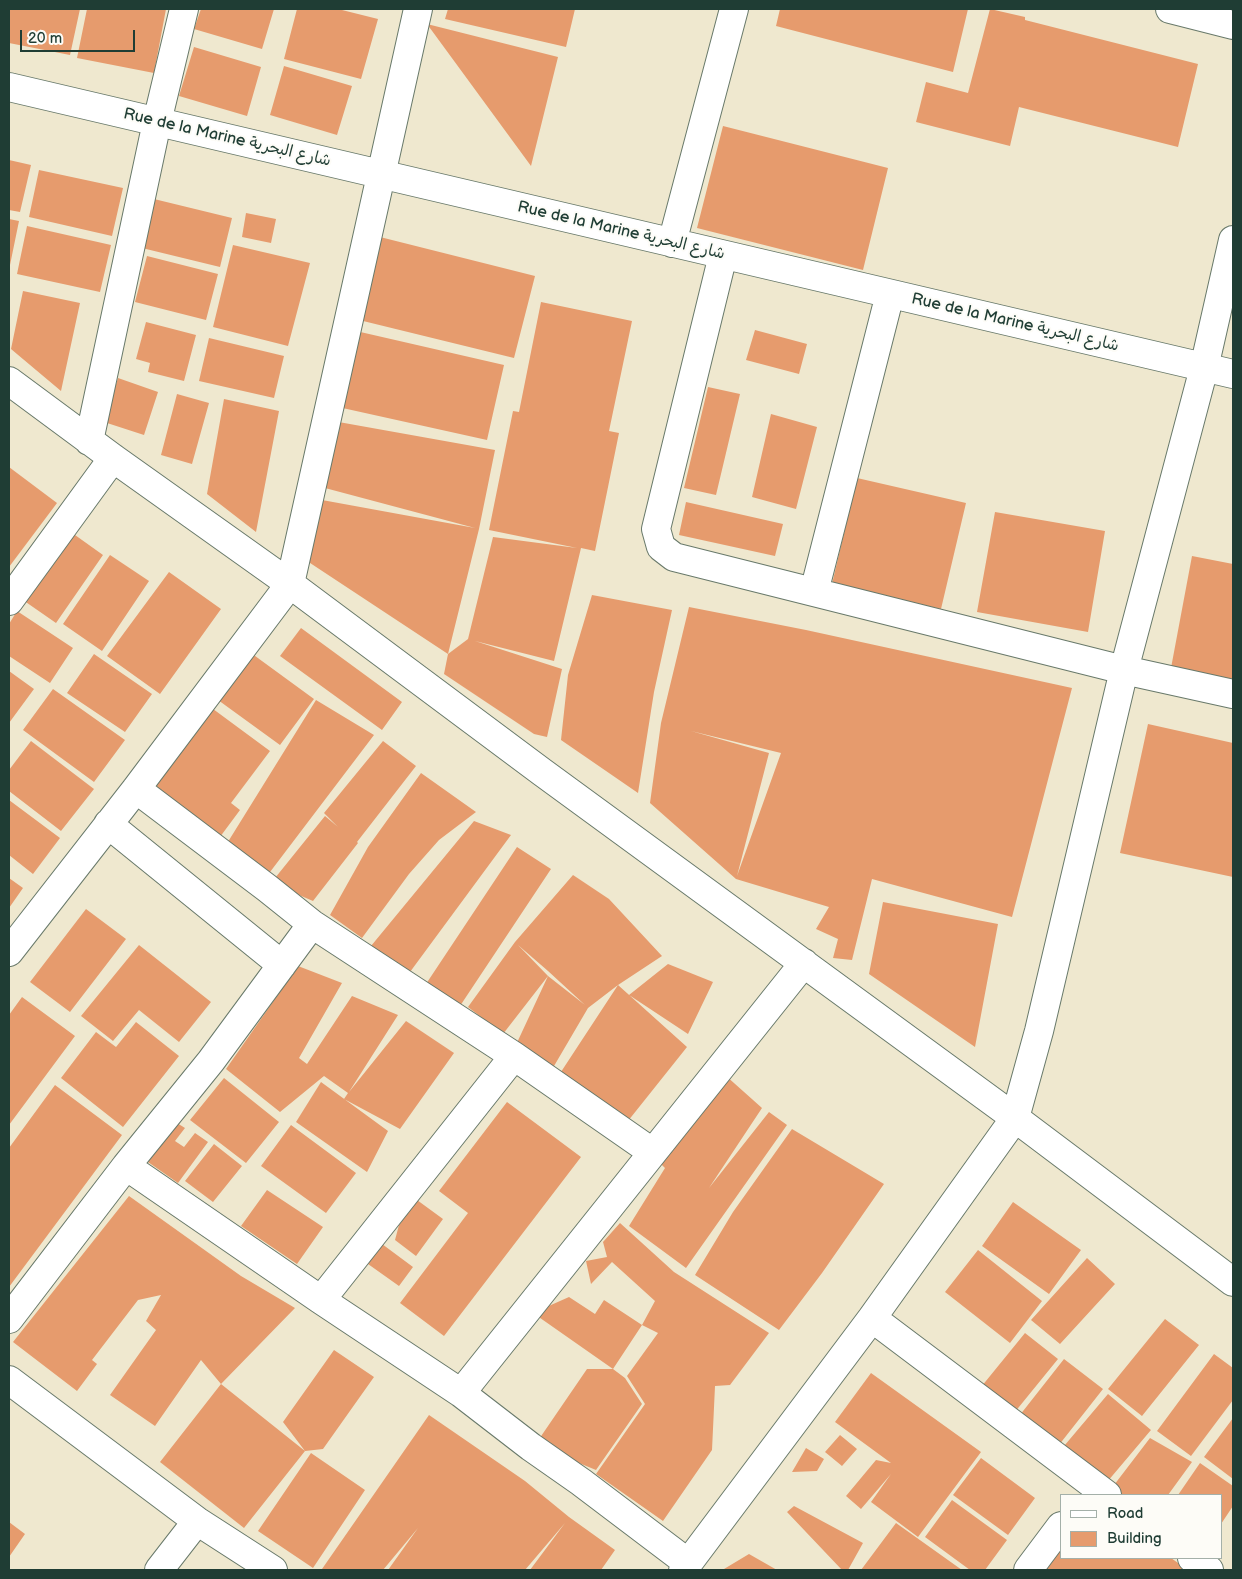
<!DOCTYPE html>
<html>
<head>
<meta charset="utf-8">
<style>
	body { margin:0 }
	#map { position:relative; width:1242px; height:1579px; overflow:hidden; background:#efe8cf; font-family:"Balsamiq Sans",sans-serif }
	canvas { display:block }
	.frame { position:absolute; inset:0; border:10px solid #1f3d34; pointer-events:none }
	.legend { position:absolute; left:1060px; top:1494px; width:162px; height:65px; box-sizing:border-box; background:#fdfcf7; border:1px solid #a4b0a9; margin:0; padding:6px 9px; list-style:none; font-size:15px; color:#1f3d34 }
	.legend li { display:flex; align-items:center; gap:10px; height:25px }
	.legend b { width:25px; border:1px solid #a4b0a9 }
	.scale { position:absolute; left:20px; top:30px; width:115px; height:22px; box-sizing:border-box; border:2px solid #1f3d34; border-top:0; padding-left:6px; font-size:15px; line-height:18px; white-space:nowrap; color:#1f3d34; -webkit-text-stroke:4px #fdfcf7; paint-order:stroke }
</style>
</head>
<body>
<div id="map">
<canvas width="1242" height="1579"></canvas>
<div class="frame"></div>
<ul class="legend">
<li><b style="height:6px;background:#fff"></b>Road</li>
<li><b style="height:14px;background:#e69b6d"></b>Building</li>
</ul>
<div class="scale">20 m</div>
</div>
<script>
const g = document.querySelector('canvas').getContext('2d');
g.lineJoin = 'round';
function paint(path, color) {
  g.fillStyle = color;
  g.fill(path, 'evenodd');
}
function trace(path, color, width, dash) {
  g.strokeStyle = color;
  g.lineWidth = width;
  g.lineCap = dash ? 'butt' : 'round';
  g.setLineDash(dash || []);
  g.stroke(path);
}
function label(font, color, halo, rows, align = 'center') {
  g.font = font + ' "Balsamiq Sans","Playpen Sans Arabic",sans-serif';
  g.lineWidth = 4;
  g.setLineDash([]);
  g.textBaseline = 'middle';
  g.strokeStyle = halo;
  g.fillStyle = color;
  for (const [text, x, y, turn = 0] of rows) {
    g.save();
    g.translate(x, y);
    g.rotate((+turn || 0) * Math.PI / 180);
    g.textAlign = isNaN(turn) ? turn : align;
    if (halo) g.strokeText(text, 0, 0);
    g.fillText(text, 0, 0);
    g.restore();
  }
}
const building = new Path2D(`
	M 9,9 L 80,9 L 70,55 L 9,43 Z
	M 87,9 L 166,9 L 154,73 L 77,58 Z
	M 201,9 L 274,9 L 262,49 L 194,29 Z
	M 297,9 L 338,9 L 378,19 L 361,79 L 284,59 Z
	M 448,9 L 575,9 L 566,47 L 445,19 Z
	M 780,9 L 968,9 L 953,72 L 776,26 Z
	M 990,9 L 1025,17 L 1025,20 L 1198,64 L 1178,147 L 1019,107 L 1010,146 L 916,122 L 926,82 L 968,93 Z
	M 427,24 L 558,57 L 531,166 Z
	M 194,47 L 261,67 L 247,116 L 179,96 Z
	M 284,66 L 352,86 L 337,135 L 270,115 Z
	M 723,126 L 888,168 L 863,270 L 697,228 Z
	M 9,160 L 31,165 L 20,212 L 9,210 Z
	M 39,170 L 123,188 L 112,236 L 29,217 Z
	M 154,199 L 232,218 L 220,267 L 142,248 Z
	M 246,213 L 276,219 L 271,243 L 242,237 Z
	M 9,219 L 19,221 L 10,265 L 9,265 Z
	M 27,226 L 111,245 L 100,292 L 17,274 Z
	M 380,237 L 535,276 L 514,358 L 359,320 Z
	M 233,245 L 310,263 L 288,346 L 213,327 Z
	M 147,256 L 218,274 L 206,320 L 135,302 Z
	M 23,291 L 80,303 L 61,391 L 11,349 Z
	M 541,302 L 632,321 L 609,431 L 619,433 L 595,551 L 581,548 L 554,661 L 475,641 L 562,669 L 547,737 L 534,734 L 444,674 L 448,654 L 468,639 L 493,537 L 577,548 L 489,530 L 513,411 L 519,412 Z
	M 146,322 L 196,335 L 184,381 L 148,372 L 150,363 L 136,359 Z
	M 755,330 L 807,344 L 799,374 L 746,360 Z
	M 356,331 L 504,365 L 487,440 L 338,407 Z
	M 209,338 L 284,356 L 274,398 L 199,381 Z
	M 118,378 L 158,392 L 144,435 L 104,422 Z
	M 708,387 L 740,394 L 716,495 L 684,488 Z
	M 177,394 L 209,403 L 192,464 L 161,455 Z
	M 224,399 L 279,411 L 256,532 L 207,494 Z
	M 771,414 L 817,427 L 796,509 L 752,497 Z
	M 333,421 L 495,450 L 479,529 L 448,654 L 304,559 L 322,500 L 475,528 L 325,488 Z
	M 9,467 L 57,503 L 9,567 Z
	M 857,478 L 966,503 L 941,609 L 832,584 Z
	M 686,502 L 783,524 L 775,556 L 679,535 Z
	M 995,512 L 1105,531 L 1088,632 L 977,612 Z
	M 68,530 L 103,555 L 56,623 L 20,598 Z
	M 110,555 L 149,581 L 102,651 L 63,624 Z
	M 1192,556 L 1233,564 L 1233,679 L 1171,668 Z
	M 169,572 L 221,609 L 160,694 L 107,656 Z
	M 592,595 L 672,610 L 654,692 L 638,793 L 561,740 L 568,675 Z
	M 689,607 L 806,630 L 1072,688 L 1012,917 L 872,879 L 852,960 L 833,958 L 838,939 L 816,929 L 829,907 L 736,879 L 650,803 L 661,723 ZM 691,731 L 781,753 L 737,876 L 769,753 Z
	M 17,611 L 73,648 L 50,683 L 9,656 L 9,624 Z
	M 301,628 L 402,702 L 382,730 L 280,656 Z
	M 251,653 L 314,699 L 280,745 L 218,700 Z
	M 94,654 L 152,694 L 125,732 L 67,693 Z
	M 9,671 L 34,689 L 9,723 Z
	M 53,689 L 125,740 L 94,782 L 23,730 Z
	M 316,700 L 374,735 L 267,876 L 226,845 Z
	M 209,706 L 270,751 L 231,803 L 240,810 L 217,841 L 147,789 Z
	M 1148,724 L 1233,743 L 1233,877 L 1120,853 Z
	M 31,741 L 94,789 L 61,831 L 9,791 L 9,770 Z
	M 383,741 L 416,766 L 357,842 L 358,843 L 313,901 L 271,883 L 325,816 L 338,827 L 324,813 Z
	M 421,773 L 476,812 L 439,840 L 409,874 L 362,938 L 330,915 L 368,847 Z
	M 9,800 L 60,838 L 33,874 L 9,855 Z
	M 474,821 L 511,835 L 410,972 L 371,946 Z
	M 517,847 L 551,869 L 460,1006 L 426,984 Z
	M 573,875 L 609,899 L 662,956 L 618,985 L 687,1047 L 624,1126 L 557,1078 L 618,985 L 588,1008 L 547,1078 L 515,1047 L 548,976 L 503,1034 L 468,1007 L 515,942 ZM 518,945 L 548,971 L 585,1005 L 548,976 Z
	M 9,878 L 23,888 L 9,908 Z
	M 883,902 L 998,924 L 975,1047 L 869,974 Z
	M 86,909 L 126,939 L 70,1012 L 30,982 Z
	M 139,945 L 211,1002 L 179,1042 L 139,1010 L 113,1041 L 81,1016 Z
	M 668,964 L 713,982 L 688,1034 L 629,995 Z
	M 298,966 L 342,983 L 299,1058 L 307,1064 L 352,996 L 398,1015 L 349,1092 L 406,1021 L 454,1053 L 400,1129 L 344,1099 L 348,1093 L 324,1076 L 280,1112 L 226,1069 Z
	M 22,997 L 75,1036 L 9,1125 L 9,1015 Z
	M 136,1022 L 179,1056 L 123,1127 L 61,1078 L 96,1032 L 116,1047 Z
	M 725,1075 L 762,1108 L 709,1188 L 769,1112 L 787,1125 L 686,1268 L 629,1226 L 665,1168 L 655,1158 Z
	M 224,1078 L 279,1122 L 246,1163 L 190,1120 Z
	M 321,1082 L 388,1131 L 367,1172 L 296,1122 Z
	M 55,1085 L 122,1135 L 9,1287 L 9,1148 Z
	M 507,1102 L 581,1157 L 444,1336 L 400,1303 L 468,1213 L 439,1191 Z
	M 177,1123 L 185,1128 L 175,1141 L 184,1147 L 195,1133 L 208,1142 L 178,1183 L 148,1162 Z
	M 291,1125 L 356,1173 L 326,1213 L 261,1166 Z
	M 792,1129 L 884,1184 L 822,1273 L 779,1330 L 695,1275 L 733,1212 Z
	M 214,1144 L 242,1166 L 213,1202 L 185,1181 Z
	M 267,1190 L 323,1227 L 297,1264 L 241,1226 Z
	M 129,1196 L 241,1276 L 295,1308 L 221,1384 L 201,1360 L 155,1426 L 110,1395 L 156,1330 L 146,1321 L 161,1295 L 138,1300 L 92,1360 L 97,1364 L 77,1391 L 13,1342 Z
	M 417,1200 L 443,1219 L 416,1256 L 395,1240 L 399,1225 Z
	M 1013,1202 L 1081,1250 L 1049,1294 L 982,1246 Z
	M 620,1223 L 674,1272 L 769,1333 L 730,1385 L 715,1386 L 712,1450 L 663,1521 L 596,1474 L 645,1404 L 627,1376 L 658,1333 L 642,1325 L 655,1301 L 612,1262 L 591,1284 L 586,1261 L 607,1257 L 603,1242 Z
	M 382,1244 L 413,1267 L 399,1286 L 368,1264 Z
	M 978,1250 L 1042,1301 L 1010,1343 L 945,1292 Z
	M 1087,1258 L 1115,1284 L 1060,1344 L 1031,1320 Z
	M 569,1297 L 595,1314 L 604,1300 L 642,1325 L 613,1369 L 533,1313 Z
	M 1165,1319 L 1199,1345 L 1142,1416 L 1108,1389 Z
	M 1025,1333 L 1058,1359 L 1010,1418 L 977,1392 Z
	M 334,1350 L 374,1377 L 323,1449 L 305,1451 L 244,1528 L 160,1462 L 221,1384 L 305,1451 L 283,1422 Z
	M 1214,1354 L 1233,1368 L 1233,1400 L 1191,1456 L 1157,1431 Z
	M 1064,1359 L 1103,1389 L 1055,1450 L 1016,1420 Z
	M 587,1369 L 613,1369 L 625,1378 L 642,1404 L 596,1470 L 535,1445 Z
	M 871,1373 L 981,1452 L 918,1537 L 871,1502 L 891,1474 L 861,1509 L 846,1496 L 876,1460 L 891,1463 L 835,1422 Z
	M 1108,1394 L 1151,1430 L 1102,1488 L 1059,1452 Z
	M 429,1415 L 525,1481 L 569,1517 L 615,1550 L 601,1570 L 530,1570 L 565,1523 L 525,1570 L 388,1570 L 418,1528 L 383,1570 L 324,1570 L 322,1569 Z
	M 1233,1418 L 1233,1479 L 1204,1457 Z
	M 840,1435 L 857,1449 L 842,1466 L 825,1452 Z
	M 1150,1438 L 1192,1462 L 1168,1495 L 1119,1495 L 1111,1489 Z
	M 806,1448 L 824,1459 L 817,1471 L 792,1472 Z
	M 311,1453 L 365,1490 L 313,1568 L 258,1531 Z
	M 981,1458 L 1035,1498 L 1008,1535 L 953,1495 Z
	M 1200,1463 L 1233,1486 L 1233,1506 L 1221,1524 L 1221,1495 L 1178,1495 Z
	M 952,1500 L 1007,1540 L 985,1570 L 970,1570 L 925,1537 Z
	M 794,1506 L 863,1543 L 848,1570 L 842,1570 L 787,1512 Z
	M 9,1522 L 25,1534 L 9,1557 Z
	M 896,1523 L 962,1570 L 861,1570 Z
	M 1061,1541 L 1061,1558 L 1171,1558 L 1188,1570 L 1039,1570 Z
	M 749,1554 L 777,1570 L 724,1569 Z`);
const minor = new Path2D(`
	M 1170,9 L 1233,25
	M 9,87 L 1233,374
	M 672,243 L 734,9
	M 723,255 L 656,529 L 661,547 L 674,557 L 1124,670 L 1233,694
	M 9,381 L 113,458 L 290,584 L 542,772 L 1015,1118 L 1233,1282
	M 89,441 L 157,122 L 184,9
	M 814,592 L 890,294
	M 9,601 L 113,458
	M 136,789 L 267,888 L 312,924 L 514,1056 L 652,1152
	M 108,824 L 282,965
	M 9,952 L 136,789 L 290,584 L 418,9
	M 126,1166 L 321,1300 L 461,1393 L 531,1447 L 581,1482 L 688,1563
	M 321,1300 L 514,1056
	M 872,1318 L 1107,1495
	M 9,1319 L 126,1166 L 211,1061 L 312,924
	M 9,1380 L 197,1521 L 273,1570
	M 461,1393 L 804,963
	M 1192,1558 L 1209,1570
	M 159,1570 L 197,1521
	M 683,1570 L 872,1318 L 1015,1118 L 1039,1031 L 1124,670 L 1204,368 L 1233,240
	M 1028,1570 L 1061,1526`);
const streetNames = [
	["Rue de la Marine شارع البحرية",227,138,13],
	["Rue de la Marine شارع البحرية",621,231,13],
	["Rue de la Marine شارع البحرية",1015,323,13]
];
paint(building, '#e69b6d');
trace(minor, '#68796a', 30);
trace(minor, '#fff', 28);
label('16px', '#1f3d34', '#fdfcf7', streetNames);
</script>
</body>
</html>
